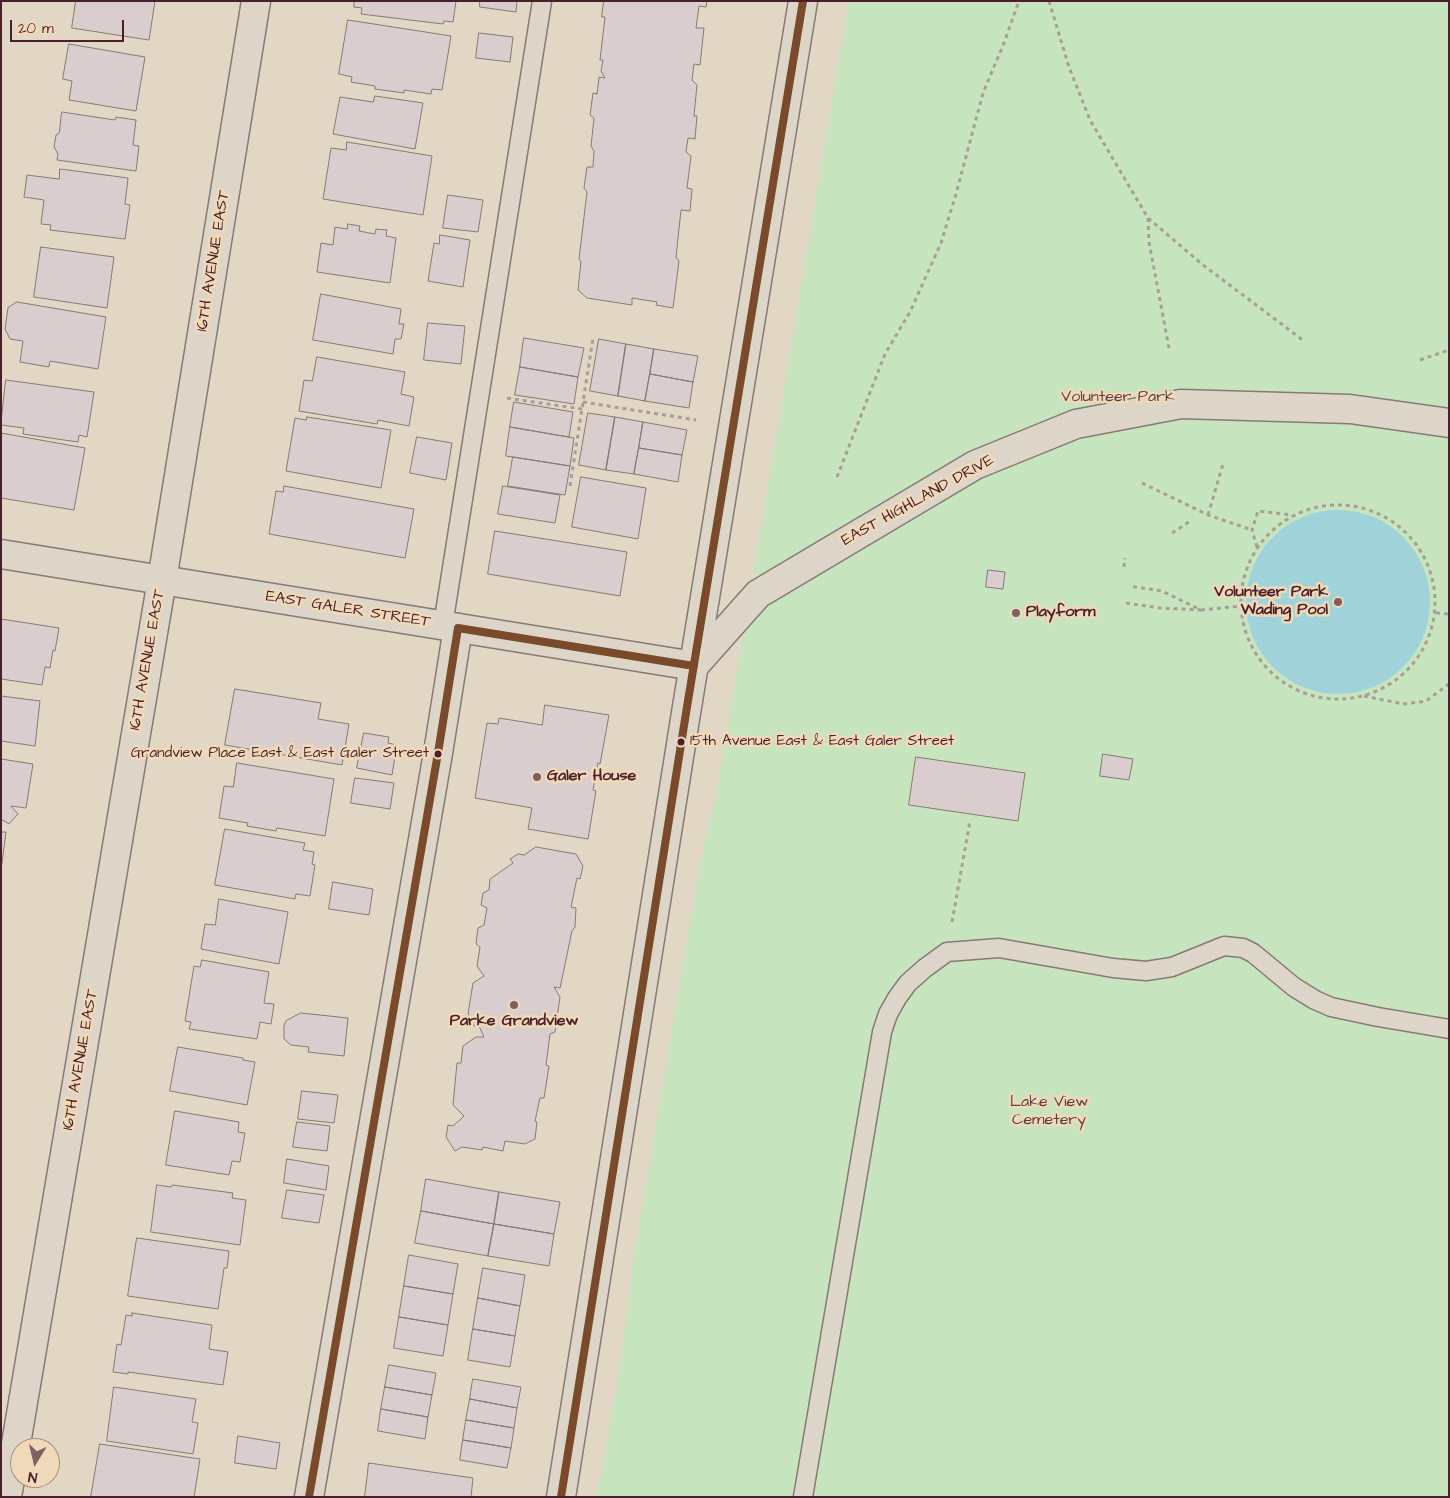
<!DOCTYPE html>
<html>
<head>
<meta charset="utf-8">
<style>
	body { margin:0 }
	#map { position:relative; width:1450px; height:1498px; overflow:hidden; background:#e2d6c5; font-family:"Architects Daughter",sans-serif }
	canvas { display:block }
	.frame { position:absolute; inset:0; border:2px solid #4a1f2b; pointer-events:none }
	.north { position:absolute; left:10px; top:1438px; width:50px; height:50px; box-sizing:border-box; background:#efd9b8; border:1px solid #ad8f80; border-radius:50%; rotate:189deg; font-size:14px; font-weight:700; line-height:20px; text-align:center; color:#4a1f2b }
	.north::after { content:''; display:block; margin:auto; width:18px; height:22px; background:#7f5f61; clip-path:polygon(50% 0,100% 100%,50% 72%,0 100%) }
	.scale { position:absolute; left:10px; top:20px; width:114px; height:22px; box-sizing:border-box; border:2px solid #4a1f2b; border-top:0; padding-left:6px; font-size:15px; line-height:18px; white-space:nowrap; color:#4a1f2b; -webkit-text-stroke:4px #efd9b8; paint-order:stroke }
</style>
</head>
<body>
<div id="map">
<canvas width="1450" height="1498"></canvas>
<div class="frame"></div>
<div class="north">N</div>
<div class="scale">20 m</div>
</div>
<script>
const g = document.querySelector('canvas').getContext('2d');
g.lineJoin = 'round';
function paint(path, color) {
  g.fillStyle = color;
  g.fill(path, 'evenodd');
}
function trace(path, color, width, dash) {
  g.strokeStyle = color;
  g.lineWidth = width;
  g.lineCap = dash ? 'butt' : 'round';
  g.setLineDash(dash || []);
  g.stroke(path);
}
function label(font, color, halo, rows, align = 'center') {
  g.font = font + ' "Architects Daughter",sans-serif';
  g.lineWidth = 5;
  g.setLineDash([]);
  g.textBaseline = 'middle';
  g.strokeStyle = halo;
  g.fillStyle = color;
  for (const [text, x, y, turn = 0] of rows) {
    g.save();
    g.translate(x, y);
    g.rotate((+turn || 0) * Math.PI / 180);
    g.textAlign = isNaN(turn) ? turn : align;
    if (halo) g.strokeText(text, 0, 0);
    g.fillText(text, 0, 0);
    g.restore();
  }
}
const green = new Path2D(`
	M 849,1 L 1449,1 L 1449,1497 L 596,1497 L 602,1472 L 623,1347 L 632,1267 L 687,942 L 701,859 L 717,790 Z`);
const water = new Path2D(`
	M1246 602a92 92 0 1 1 184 0a92 92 0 1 1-184 0Z`);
const building = new Path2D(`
	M 76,1 L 155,1 L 149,40 L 72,28 Z
	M 355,1 L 456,1 L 453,22 L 444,21 L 443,24 L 361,14 L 362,8 L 354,7 Z
	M 480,1 L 517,1 L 516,12 L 480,7 Z
	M 604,1 L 707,1 L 706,7 L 699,6 L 696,28 L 704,28 L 700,65 L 694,64 L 692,80 L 697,85 L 694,116 L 697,116 L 695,139 L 688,138 L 686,152 L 691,156 L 687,188 L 692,189 L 690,211 L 681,210 L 676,257 L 679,261 L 673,308 L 656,305 L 657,302 L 632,298 L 632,305 L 587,298 L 578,290 L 581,262 L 579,259 L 587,192 L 584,188 L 587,167 L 593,167 L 594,151 L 591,146 L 594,118 L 590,115 L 593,93 L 597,94 L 599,77 L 605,78 L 601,71 L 603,60 L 600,60 L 605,17 L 602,17 Z
	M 348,20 L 451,36 L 442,90 L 432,89 L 431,94 L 404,90 L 404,93 L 375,89 L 375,86 L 351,82 L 352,77 L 339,74 Z
	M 479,33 L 513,37 L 510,62 L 476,58 Z
	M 69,44 L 145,57 L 136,111 L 69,100 L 72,81 L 63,79 Z
	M 375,96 L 423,103 L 415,149 L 333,134 L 340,97 L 373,102 Z
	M 62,112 L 115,120 L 116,117 L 136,120 L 133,145 L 139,146 L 136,171 L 57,160 L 58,154 L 54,147 L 56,135 L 59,133 Z
	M 347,142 L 432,156 L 423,215 L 323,199 L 331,148 L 346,150 Z
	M 60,169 L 128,178 L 125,204 L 130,205 L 125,239 L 50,230 L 51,225 L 41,224 L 44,200 L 24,197 L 27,175 L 59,179 Z
	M 448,195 L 483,200 L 478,232 L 443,228 Z
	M 348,224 L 360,226 L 359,231 L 375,234 L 376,229 L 387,230 L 386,236 L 396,238 L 390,283 L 317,272 L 321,243 L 333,245 L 335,227 L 347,229 Z
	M 440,235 L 470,240 L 463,287 L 428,281 L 434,243 L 439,244 Z
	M 41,247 L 114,257 L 107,308 L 34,297 Z
	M 321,294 L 401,309 L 399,324 L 404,324 L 401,339 L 395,339 L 393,354 L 313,340 Z
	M 17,302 L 106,317 L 98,369 L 50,361 L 49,367 L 20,362 L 23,341 L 10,339 L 5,329 L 8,308 Z
	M 428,323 L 465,326 L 461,364 L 424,360 Z
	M 524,338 L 584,348 L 578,377 L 520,367 Z
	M 599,339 L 626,344 L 618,396 L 590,391 Z
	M 626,344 L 654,349 L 645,401 L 618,396 Z
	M 654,349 L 698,356 L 693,382 L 650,374 Z
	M 317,357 L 405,372 L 401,394 L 414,397 L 409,426 L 378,420 L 377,424 L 299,411 L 304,380 L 312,381 Z
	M 520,367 L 578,377 L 574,404 L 515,395 Z
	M 650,374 L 693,382 L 689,408 L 645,401 Z
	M 6,380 L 94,392 L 87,437 L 79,435 L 78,442 L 23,434 L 24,428 L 1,425 Z
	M 514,402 L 573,412 L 569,437 L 510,427 Z
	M 588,413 L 615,417 L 606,470 L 579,465 Z
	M 307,417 L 391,430 L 381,488 L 286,471 L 295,418 L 306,420 Z
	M 615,417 L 643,422 L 634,474 L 606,470 Z
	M 643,422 L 687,430 L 682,455 L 639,448 Z
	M 510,427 L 574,438 L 570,466 L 506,456 Z
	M 1,433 L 85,448 L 74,510 L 1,498 Z
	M 417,437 L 452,443 L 446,480 L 410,473 Z
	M 639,448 L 682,455 L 678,482 L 634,474 Z
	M 513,457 L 570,466 L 565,495 L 508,486 Z
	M 581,477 L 646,488 L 638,539 L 572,527 Z
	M 284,486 L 414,509 L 405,558 L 269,534 L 276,491 L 283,492 Z
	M 503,486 L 560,495 L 555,523 L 498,514 Z
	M 495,531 L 627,552 L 620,596 L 488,574 Z
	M 988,570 L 1005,572 L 1003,589 L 986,587 Z
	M 1,619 L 59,628 L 55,651 L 53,650 L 50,668 L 45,667 L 42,685 L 1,679 Z
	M 235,689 L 321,703 L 318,719 L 349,724 L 342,765 L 225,745 Z
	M 1,696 L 40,701 L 35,746 L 1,741 Z
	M 545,705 L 609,715 L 600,764 L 598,763 L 593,790 L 596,791 L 588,839 L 528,829 L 532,808 L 475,798 L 487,723 L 498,724 L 499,718 L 542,725 Z
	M 364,733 L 389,737 L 388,743 L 397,745 L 392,775 L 357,768 Z
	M 1103,754 L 1133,759 L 1129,780 L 1100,776 Z
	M 916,757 L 1025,773 L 1018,821 L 909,805 Z
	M 1,759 L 33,764 L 26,808 L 11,806 L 18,814 L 9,824 L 1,819 Z
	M 237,763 L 334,779 L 325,836 L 277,828 L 276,831 L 247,826 L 248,823 L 219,818 L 224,786 L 233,787 Z
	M 355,778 L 394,783 L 390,809 L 351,803 Z
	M 225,829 L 305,843 L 303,850 L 314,852 L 312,864 L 315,865 L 310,896 L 296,894 L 295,899 L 215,885 Z
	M 1,832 L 6,832 L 1,870 Z
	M 536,847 L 576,854 L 583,866 L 580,879 L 577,878 L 571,907 L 576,908 L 575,927 L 572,931 L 560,988 L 554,987 L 560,997 L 555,1032 L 550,1034 L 546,1065 L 549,1066 L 544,1098 L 540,1098 L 535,1121 L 537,1122 L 535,1139 L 525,1144 L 505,1141 L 503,1151 L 483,1147 L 482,1150 L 462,1147 L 455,1151 L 446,1137 L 448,1125 L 453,1126 L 464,1116 L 453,1105 L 457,1063 L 461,1063 L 463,1046 L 476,1037 L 484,1037 L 479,1026 L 474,1026 L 468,1014 L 473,983 L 484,976 L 477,966 L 480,947 L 476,944 L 478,928 L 484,925 L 487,908 L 481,905 L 483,893 L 489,890 L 490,879 L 513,863 L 510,859 L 518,854 L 524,855 Z
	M 333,882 L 373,889 L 369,915 L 329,909 Z
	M 219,899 L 288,912 L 279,964 L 201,949 L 205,924 L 215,925 Z
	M 202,960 L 269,972 L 264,1003 L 274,1004 L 271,1024 L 260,1022 L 257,1039 L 189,1029 L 191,1022 L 185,1021 L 194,966 L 200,967 Z
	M 301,1013 L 348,1018 L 344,1056 L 308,1052 L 309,1047 L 291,1045 L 284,1039 L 284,1026 L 286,1021 Z
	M 178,1047 L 243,1058 L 243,1060 L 255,1062 L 247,1105 L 170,1091 Z
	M 302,1091 L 338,1095 L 334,1123 L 298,1119 Z
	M 175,1111 L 239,1122 L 238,1132 L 245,1133 L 240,1162 L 232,1161 L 229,1175 L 166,1165 Z
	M 297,1122 L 330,1126 L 327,1151 L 293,1147 Z
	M 287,1159 L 329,1166 L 326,1190 L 284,1183 Z
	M 426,1179 L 499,1192 L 494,1224 L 421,1211 Z
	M 157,1185 L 171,1187 L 172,1185 L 233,1193 L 232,1198 L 246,1200 L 240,1245 L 151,1232 Z
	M 287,1190 L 324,1195 L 319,1223 L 282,1218 Z
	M 499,1192 L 560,1202 L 554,1234 L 494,1224 Z
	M 421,1211 L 494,1224 L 488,1256 L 415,1243 Z
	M 494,1224 L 554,1234 L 549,1266 L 488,1256 Z
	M 137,1238 L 229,1251 L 227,1268 L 224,1268 L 218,1309 L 128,1296 Z
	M 409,1255 L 458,1264 L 453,1294 L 404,1286 Z
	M 483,1268 L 525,1275 L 520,1306 L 478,1298 Z
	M 404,1286 L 453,1294 L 448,1325 L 399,1317 Z
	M 478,1298 L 520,1306 L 515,1336 L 473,1329 Z
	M 132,1313 L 212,1325 L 209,1349 L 228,1352 L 223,1385 L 128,1372 L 128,1374 L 113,1372 L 117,1344 L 121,1345 L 126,1315 L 132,1316 Z
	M 399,1317 L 448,1325 L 443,1356 L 394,1348 Z
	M 473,1329 L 515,1336 L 510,1367 L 468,1360 Z
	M 389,1365 L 436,1373 L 432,1395 L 385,1387 Z
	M 473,1379 L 521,1387 L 517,1408 L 470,1399 Z
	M 114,1387 L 196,1399 L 192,1422 L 198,1423 L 193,1454 L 107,1441 Z
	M 385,1387 L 432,1395 L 428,1417 L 381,1409 Z
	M 470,1399 L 517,1408 L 514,1428 L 466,1420 Z
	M 381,1409 L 428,1417 L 425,1439 L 378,1431 Z
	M 466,1420 L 514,1428 L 511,1448 L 463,1440 Z
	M 238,1436 L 280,1443 L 276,1469 L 235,1463 Z
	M 463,1440 L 511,1448 L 507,1468 L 460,1460 Z
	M 100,1444 L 200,1459 L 194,1497 L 91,1497 Z
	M 369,1463 L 473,1478 L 471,1497 L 365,1497 Z`);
const path = new Path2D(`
	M 1049,1 L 1069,67 L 1090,120 L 1148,218 L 1203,265 L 1304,341
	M 1148,218 L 1149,242 L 1169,348
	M 1420,360 L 1449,350
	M 507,398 L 582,409
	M 583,402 L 696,420
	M 837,477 L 885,354 L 910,312 L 941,243 L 956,194 L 983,93 L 1004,43 L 1019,1
	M 1142,483 L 1208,515 L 1252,530
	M 570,486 L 593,338
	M1241 602a97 97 0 1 1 194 0a97 97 0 1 1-194 0Z
	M 1208,515 L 1223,464
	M 1172,533 L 1192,520
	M 1257,547 L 1252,530 L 1258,511 L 1292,515
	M 1124,567 L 1125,558
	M 1126,603 L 1160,608 L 1201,610 L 1162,591 L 1129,586
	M 1201,610 L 1241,606
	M 1436,613 L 1449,614
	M 1364,696 L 1403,704 L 1426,701 L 1449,684
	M 952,922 L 970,821`);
const service = new Path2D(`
	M 443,625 L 542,1
	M 803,1497 L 882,1032 L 888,1014 L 897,998 L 908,983 L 925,968 L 947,952 L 999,948 L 1113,968 L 1146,971 L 1172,967 L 1224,946 L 1243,948 L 1253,953 L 1294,987 L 1315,1000 L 1331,1007 L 1378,1017 L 1449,1029`);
const minor = new Path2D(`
	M 694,666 L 758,594 L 975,465 L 1076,424 L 1181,404 L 1350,409 L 1449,423
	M 7,1497 L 162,580 L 256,1
	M 309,1497 L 438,753 L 458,628`);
const tertiary = new Path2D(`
	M 1,554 L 694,666
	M 561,1497 L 686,713 L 803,1`);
const bus1 = new Path2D(`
	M 309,1497 L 438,753 L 458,628 L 694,666
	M 561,1497 L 686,713 L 803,1`);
const markers = [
	[1338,602,5,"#7f5f61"],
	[1016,613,5,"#7f5f61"],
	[681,742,4.5,"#4a1f2b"],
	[438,754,4.5,"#4a1f2b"],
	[537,777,5,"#7f5f61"],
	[514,1005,5,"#7f5f61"]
];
const busNames = [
	["15th Avenue East & East Galer Street",690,742],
	["Grandview Place East & East Galer Street",429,754,"right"]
];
const streetNames = [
	["16TH AVENUE EAST",214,261,-81],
	["EAST HIGHLAND DRIVE",918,501,-29],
	["EAST GALER STREET",348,610,9],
	["16TH AVENUE EAST",148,660,-80],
	["16TH AVENUE EAST",81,1060,-80]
];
const parkNames = [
	["Volunteer Park",1118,398],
	["Lake View",1049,1103],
	["Cemetery",1049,1121]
];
const poiNames = [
	["Volunteer Park",1328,593,"right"],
	["Wading Pool",1328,611,"right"],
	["Playform",1026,613],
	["Galer House",547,777],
	["Parke Grandview",514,1022,"center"]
];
paint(green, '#c6e4be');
paint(water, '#a0d2d9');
paint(building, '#d9cdcd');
trace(building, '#877974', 1);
trace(service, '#877974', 21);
trace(minor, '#877974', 31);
trace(tertiary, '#877974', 31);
trace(path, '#a89e97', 3, [4, 4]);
trace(service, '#ded5c9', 18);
trace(minor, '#ded5c9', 28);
trace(tertiary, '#ded5c9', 28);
trace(bus1, '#7a4b2a', 8);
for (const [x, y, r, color] of markers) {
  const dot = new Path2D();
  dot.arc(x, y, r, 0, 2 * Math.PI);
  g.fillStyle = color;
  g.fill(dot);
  trace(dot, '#efd9b8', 2);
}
label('15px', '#4a1f2b', '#efd9b8', busNames, 'left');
label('16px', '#4a1f2b', '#efd9b8', streetNames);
label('16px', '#593e40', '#efd9b8', parkNames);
label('bold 16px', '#4a1f2b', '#efd9b8', poiNames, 'left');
</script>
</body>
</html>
